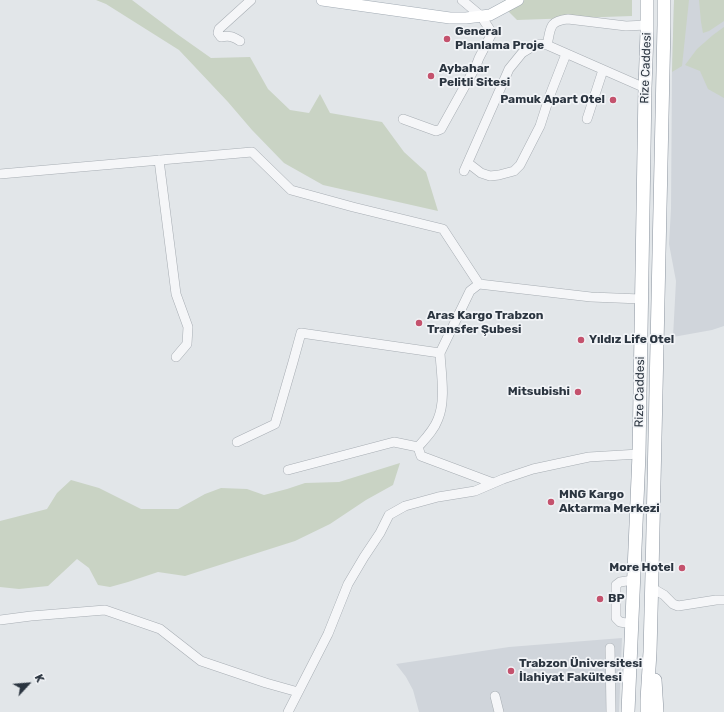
<!DOCTYPE html>
<html>
<head>
<meta charset="utf-8">
<style>
	body { margin:0 }
	#map { position:relative; width:724px; height:712px; overflow:hidden; background:#e2e6e9; font-family:Rubik,sans-serif }
	canvas { display:block }
	.north { position:absolute; left:8px; top:664px; width:40px; height:40px; -webkit-text-stroke:3px #f2f4f7; paint-order:stroke; rotate:64deg; font-size:11px; font-weight:700; line-height:16px; text-align:center; color:#2b3540 }
	.north::after { content:''; display:block; margin:auto; width:14px; height:18px; background:#2b3540; clip-path:polygon(50% 0,100% 100%,50% 72%,0 100%) }
</style>
</head>
<body>
<div id="map">
<canvas width="724" height="712"></canvas>
<div class="north">K</div>
</div>
<script>
const g = document.querySelector('canvas').getContext('2d');
g.lineJoin = 'round';
function paint(path, color) {
  g.fillStyle = color;
  g.fill(path, 'evenodd');
}
function trace(path, color, width, dash) {
  g.strokeStyle = color;
  g.lineWidth = width;
  g.lineCap = dash ? 'butt' : 'round';
  g.setLineDash(dash || []);
  g.stroke(path);
}
function label(font, color, halo, rows, align = 'center') {
  g.font = font + ' Rubik,sans-serif';
  g.lineWidth = 3.5;
  g.setLineDash([]);
  g.textBaseline = 'middle';
  g.strokeStyle = halo;
  g.fillStyle = color;
  for (const [text, x, y, turn = 0] of rows) {
    g.save();
    g.translate(x, y);
    g.rotate((+turn || 0) * Math.PI / 180);
    g.textAlign = isNaN(turn) ? turn : align;
    if (halo) g.strokeText(text, 0, 0);
    g.fillText(text, 0, 0);
    g.restore();
  }
}
const built = new Path2D(`
	M 674,0 L 724,0 L 724,326 L 712,330 L 673,337 L 676,281 L 669,244 L 671,209 L 672,72 Z
	M 622,638 L 619,712 L 419,712 L 413,690 L 406,677 L 396,664 L 509,647 Z`);
const green = new Path2D(`
	M 96,0 L 132,0 L 177,34 L 211,58 L 250,57 L 268,89 L 290,110 L 309,113 L 320,94 L 330,113 L 382,122 L 404,152 L 426,172 L 438,211 L 323,185 L 284,163 L 252,130 L 228,102 L 179,50 L 106,4 Z
	M 505,0 L 632,0 L 632,16 L 517,20 L 500,3 Z
	M 674,0 L 689,0 L 682,66 L 672,72 Z
	M 699,0 L 724,0 L 724,21 L 709,31 L 703,33 L 701,22 Z
	M 724,27 L 724,98 L 708,89 L 700,71 L 685,65 L 697,49 L 713,35 Z
	M 400,463 L 393,485 L 366,500 L 330,524 L 295,541 L 185,576 L 158,572 L 128,582 L 110,587 L 98,585 L 89,568 L 77,559 L 48,586 L 19,589 L 0,587 L 0,521 L 47,509 L 57,493 L 71,480 L 99,488 L 141,509 L 178,509 L 205,494 L 221,488 L 247,489 L 264,495 L 287,489 L 305,483 L 339,482 Z`);
const minor = new Path2D(`
	M 240,41 C 233,37 230,35 221,37 L 218,33 L 219,29 L 251,0
	M 547,45 C 551,29 548,21 568,19 L 626,26 L 647,25
	M 403,119 L 436,131 L 441,129 L 476,66 L 479,58 L 492,33 L 481,16 L 462,0
	M 587,119 L 603,70
	M 159,160 L 176,294 L 188,327 L 187,344 L 176,357
	M 468,163 L 481,173 L 490,176 L 499,175 L 514,171 L 520,165 L 540,126 L 550,95 L 566,54
	M 464,171 L 509,69 L 522,53 L 532,47 L 539,44 L 547,45 L 645,88
	M 0,174 L 252,152 L 291,190 L 353,207 L 443,229 L 479,284 L 591,297 L 641,299
	M 440,353 L 470,291 L 479,284
	M 237,442 L 275,424 L 293,362 L 301,333 L 440,353 C 441,373 446,400 438,419 C 434,430 426,438 418,447 L 421,456 L 493,483
	M 288,470 L 394,442 L 418,447
	M 652,588 L 664,595 L 673,604 L 678,606 L 716,600 L 724,600
	M 0,620 L 31,616 L 105,610 L 160,629 L 201,661 L 266,683 L 298,692
	M 632,624 L 620,622 L 616,618 L 616,585 L 620,582 L 633,580
	M 610,648 L 611,712
	M 495,696 L 499,712
	M 288,712 L 328,634 L 348,584 L 364,557 L 380,533 L 389,515 L 405,506 L 438,497 L 475,491 L 503,479 L 533,469 L 589,457 L 639,454`);
const major = new Path2D(`
	M 322,0 L 450,18 L 466,18 L 490,15 L 518,0`);
const highway = new Path2D(`
	M 655,680 L 657,712
	M 628,712 L 639,454 L 645,88 L 647,32 L 647,0
	M 647,712 L 647,700 L 650,652 L 652,574 L 664,25 L 664,0`);
const markers = [
	[447,39,4,"#c4526d"],
	[431,76,4,"#c4526d"],
	[613,100,4,"#c4526d"],
	[419,323,4,"#c4526d"],
	[581,340,4,"#c4526d"],
	[578,392,4,"#c4526d"],
	[551,502,4,"#c4526d"],
	[682,568,4,"#c4526d"],
	[600,599,4,"#c4526d"],
	[511,671,4,"#c4526d"]
];
const poiNames = [
	["General",455,32],
	["Planlama Proje",455,46],
	["Aybahar",439,69],
	["Pelitli Sitesi",439,83],
	["Pamuk Apart Otel",605,100,"right"],
	["Aras Kargo Trabzon",427,316],
	["Transfer Şubesi",427,330],
	["Yıldız Life Otel",589,340],
	["Mitsubishi",570,392,"right"],
	["MNG Kargo",559,495],
	["Aktarma Merkezi",559,509],
	["More Hotel",674,568,"right"],
	["BP",608,599],
	["Trabzon Üniversitesi",519,664],
	["İlahiyat Fakültesi",519,678]
];
const streetNames = [
	["Rize Caddesi",646,68,-88],
	["Rize Caddesi",640,392,-89]
];
paint(built, '#d0d5db');
paint(green, '#c9d3c4');
trace(minor, '#a7adb3', 10);
trace(major, '#a2abb4', 12);
trace(highway, '#8b949f', 14);
trace(minor, '#f5f6f8', 9);
trace(major, '#fff', 11);
trace(highway, '#fff', 13);
for (const [x, y, r, color] of markers) {
  const dot = new Path2D();
  dot.arc(x, y, r, 0, 2 * Math.PI);
  g.fillStyle = color;
  g.fill(dot);
  trace(dot, '#f2f4f7', 1.5);
}
label('bold 12px', '#2b3540', '#f2f4f7', poiNames, 'left');
label('12px', '#2b3540', '#f2f4f7', streetNames);
</script>
</body>
</html>
